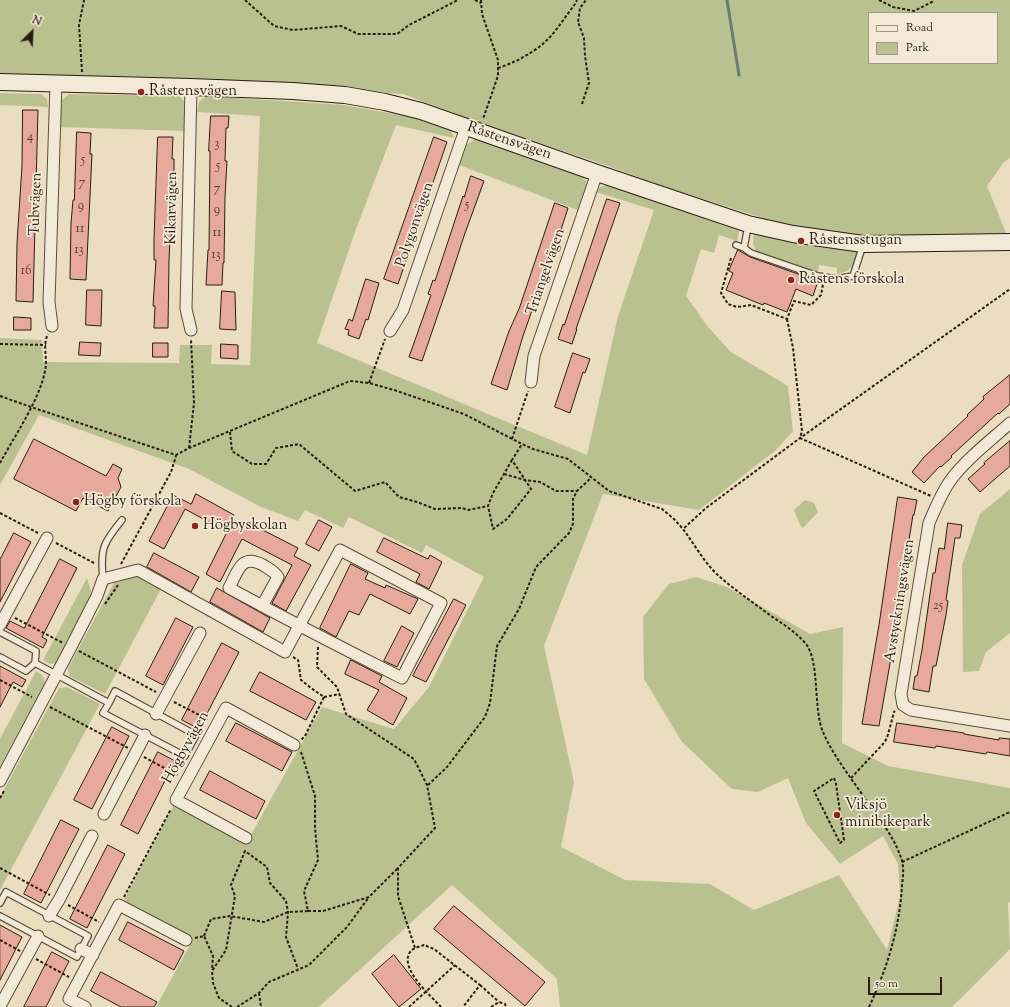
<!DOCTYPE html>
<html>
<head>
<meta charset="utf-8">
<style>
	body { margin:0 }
	#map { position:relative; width:1010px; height:1007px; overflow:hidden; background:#ebdec0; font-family:"Sorts Mill Goudy",serif }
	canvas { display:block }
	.legend { position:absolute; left:868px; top:12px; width:130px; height:52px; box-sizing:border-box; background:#f2ead6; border:1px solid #a29887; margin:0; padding:5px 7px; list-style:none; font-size:12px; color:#2a1d11 }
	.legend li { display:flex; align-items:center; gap:8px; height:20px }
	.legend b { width:20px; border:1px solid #a29887 }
	.north { position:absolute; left:12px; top:12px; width:40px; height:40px; -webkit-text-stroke:3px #f2ead6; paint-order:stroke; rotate:24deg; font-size:11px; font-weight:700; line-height:16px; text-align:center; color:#2a1d11 }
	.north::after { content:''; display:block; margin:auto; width:14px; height:18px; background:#2a1d11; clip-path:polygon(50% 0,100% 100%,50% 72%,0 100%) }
	.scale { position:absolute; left:868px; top:977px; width:74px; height:18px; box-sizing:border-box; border:2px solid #2a1d11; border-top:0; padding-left:5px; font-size:12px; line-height:14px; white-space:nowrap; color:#2a1d11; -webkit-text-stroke:3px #f2ead6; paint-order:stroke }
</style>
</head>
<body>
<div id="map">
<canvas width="1010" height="1007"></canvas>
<ul class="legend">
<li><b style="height:5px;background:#f2ead6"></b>Road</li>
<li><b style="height:11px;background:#bac191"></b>Park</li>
</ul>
<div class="north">N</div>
<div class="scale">50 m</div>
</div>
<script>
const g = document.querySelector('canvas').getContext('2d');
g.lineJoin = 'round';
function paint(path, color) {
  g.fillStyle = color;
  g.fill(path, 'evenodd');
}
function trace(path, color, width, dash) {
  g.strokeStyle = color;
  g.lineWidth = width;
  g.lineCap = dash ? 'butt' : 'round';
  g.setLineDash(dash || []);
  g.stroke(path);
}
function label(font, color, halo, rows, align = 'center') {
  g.font = font + ' "Sorts Mill Goudy",serif';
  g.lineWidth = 3.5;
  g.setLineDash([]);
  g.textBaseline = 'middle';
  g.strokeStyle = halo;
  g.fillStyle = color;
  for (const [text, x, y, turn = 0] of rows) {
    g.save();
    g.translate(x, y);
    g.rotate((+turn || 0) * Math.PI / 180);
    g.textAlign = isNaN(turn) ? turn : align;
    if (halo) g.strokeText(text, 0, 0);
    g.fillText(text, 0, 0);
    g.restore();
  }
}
const green = new Path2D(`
	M 0,0 L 1010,0 L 1010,158 L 1004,162 L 987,186 L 1009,240 L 905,238 L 836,233 L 772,221 L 665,187 L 605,165 L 480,123 L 403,94 L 196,81 L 0,75 ZM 869,13 L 997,13 L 997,63 L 869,63 Z
	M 0,93 L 41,94 L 47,99 L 48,107 L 0,105 Z
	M 69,94 L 179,96 L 184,101 L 184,131 L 60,127 L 61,101 Z
	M 206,96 L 344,105 L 411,117 L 451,131 L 454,138 L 396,125 L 356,229 L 317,343 L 587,455 L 618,316 L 654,210 L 596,192 L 600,187 L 609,185 L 739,231 L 737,241 L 719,235 L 714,253 L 701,249 L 686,296 L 708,327 L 731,352 L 788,386 L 793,431 L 776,450 L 699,510 L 603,494 L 544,646 L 574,782 L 561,847 L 625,880 L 710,884 L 754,910 L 839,875 L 887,950 L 900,896 L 898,864 L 883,836 L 840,864 L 806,823 L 788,778 L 758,792 L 732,789 L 682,742 L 644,679 L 643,617 L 669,584 L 696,577 L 727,587 L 810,634 L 843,627 L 842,743 L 888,766 L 1010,788 L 1010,902 L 1008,903 L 1010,949 L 952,1007 L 560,1007 L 557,979 L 452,885 L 319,1007 L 156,1007 L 192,941 L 122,904 L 175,803 L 247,842 L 322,707 L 394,729 L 429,687 L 484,577 L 426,545 L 422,553 L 349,517 L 343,528 L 305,510 L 298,521 L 261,507 L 189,469 L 39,415 L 0,485 L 0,338 L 42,340 L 43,362 L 179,363 L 180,345 L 212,345 L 211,364 L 250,365 L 260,116 L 197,112 L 199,102 Z
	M 475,139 L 583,176 L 587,183 L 578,210 L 459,165 L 466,145 Z
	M 754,229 L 857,250 C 854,265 853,271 837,274 L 837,268 L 819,265 L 818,272 L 756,251 L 753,244 Z
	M 1010,489 L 1010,633 L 986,652 L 979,671 L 963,672 L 962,565 L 980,514 Z
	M 805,500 L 814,503 L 818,512 L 803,528 L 800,525 L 794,510 Z
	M 122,568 L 161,589 L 105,694 L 69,676 L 68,668 Z
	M 87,578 L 91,591 L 88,603 L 56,663 L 50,664 L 43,660 Z
	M 36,671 L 42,675 L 45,682 L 0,766 L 0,739 Z
	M 67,687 L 100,704 L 0,890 L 0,797 L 59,688 Z`);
const stream = new Path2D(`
	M 727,0 L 739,75`);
const building = new Path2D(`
	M 23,110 L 38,110 L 33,302 L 16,301 L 17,243 L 22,166 Z
	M 211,116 L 229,116 L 228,128 L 226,128 L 225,161 L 227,161 L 225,197 L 224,263 L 223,263 L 222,285 L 206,285 L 208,250 L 209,250 L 210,151 L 209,151 Z
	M 77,132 L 91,133 L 90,154 L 92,154 L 86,280 L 70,279 L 71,223 L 73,200 L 74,200 Z
	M 158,137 L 173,137 L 172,159 L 174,159 L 174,172 L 171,239 L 170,239 L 169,260 L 168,328 L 154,328 L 155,306 L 153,306 L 156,260 L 154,260 L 154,239 Z
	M 434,137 L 447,142 L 398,284 L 384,279 Z
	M 471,176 L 484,181 L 464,236 L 448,285 L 422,361 L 409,357 L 431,295 L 428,294 L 433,280 L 435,281 L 463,196 L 464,197 Z
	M 607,199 L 620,203 L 576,329 L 577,329 L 572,344 L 558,339 L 563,324 L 564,325 Z
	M 555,203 L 568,208 L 556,245 L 555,245 L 523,336 L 507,390 L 491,384 L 509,331 L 519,309 Z
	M 738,250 L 750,257 L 818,281 L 813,296 L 796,289 L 787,312 L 764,303 L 763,305 L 726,290 L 733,273 L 729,271 Z
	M 366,279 L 379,283 L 368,320 L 366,319 L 359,339 L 348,335 L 349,330 L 345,329 L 349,319 L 352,321 Z
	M 87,290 L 102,290 L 101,326 L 86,325 Z
	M 222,291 L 235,292 L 236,330 L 220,329 Z
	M 14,317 L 31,318 L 31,330 L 14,330 Z
	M 80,342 L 101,343 L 100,356 L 79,355 Z
	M 153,343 L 168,343 L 168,357 L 153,357 Z
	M 221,344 L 238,345 L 238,359 L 221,358 Z
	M 573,353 L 590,359 L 585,373 L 583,372 L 570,413 L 555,407 Z
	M 1010,375 L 1010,404 L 999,414 L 998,413 L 951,456 L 952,457 L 941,467 L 940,466 L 924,483 L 912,472 L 924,457 L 968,416 L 967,415 L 984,399 L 983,397 Z
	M 34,439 L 106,476 L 113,464 L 122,469 L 118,478 L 121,487 L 108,511 L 83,498 L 76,511 L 14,479 Z
	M 1010,441 L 1010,466 L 980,492 L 968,479 L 985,464 L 984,463 Z
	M 196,494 L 234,515 L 232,519 L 251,529 L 253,525 L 298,548 L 294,556 L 311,565 L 286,611 L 272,603 L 292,565 L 242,539 L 220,582 L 206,574 L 227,532 L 185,509 L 164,549 L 149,541 L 173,495 L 191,504 Z
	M 898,497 L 917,500 L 914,515 L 913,515 L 907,552 L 899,618 L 898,618 L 879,726 L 862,724 L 879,625 Z
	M 319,520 L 332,527 L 319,551 L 306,544 Z
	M 948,523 L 962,525 L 960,538 L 955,538 L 946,600 L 948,601 L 946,615 L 936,666 L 933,666 L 929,692 L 913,689 L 915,676 L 917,676 L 922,650 L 933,573 L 935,573 L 939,548 L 944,549 Z
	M 14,533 L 31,542 L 0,602 L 0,560 Z
	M 384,538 L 428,559 L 430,555 L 442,562 L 429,589 L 416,582 L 420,574 L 377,552 Z
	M 154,553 L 199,577 L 191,592 L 147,567 Z
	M 60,559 L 77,568 L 42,637 L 47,640 L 43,648 L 6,628 L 10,621 L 24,628 Z
	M 351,564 L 368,573 L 365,579 L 385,588 L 386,585 L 418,599 L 410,614 L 370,594 L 359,615 L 349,611 L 336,637 L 320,628 Z
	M 217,588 L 270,618 L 263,632 L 210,602 Z
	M 454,599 L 466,605 L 426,682 L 413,676 Z
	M 176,618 L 193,627 L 163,685 L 146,676 Z
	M 402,626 L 414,633 L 397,667 L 384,661 Z
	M 222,643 L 239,652 L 199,729 L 182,720 Z
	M 351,660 L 382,676 L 379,682 L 407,698 L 393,725 L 367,710 L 379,690 L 345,674 Z
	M 0,666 L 26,680 L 22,687 L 13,682 L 0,707 Z
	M 260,672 L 316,702 L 306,720 L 250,691 Z
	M 236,723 L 292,752 L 282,771 L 226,741 Z
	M 897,723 L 964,733 L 964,734 L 999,740 L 999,738 L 1010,739 L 1010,756 L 987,752 L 986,754 L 936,746 L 935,748 L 894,742 Z
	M 112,727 L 129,736 L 92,809 L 74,800 Z
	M 158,752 L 175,761 L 138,834 L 121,825 Z
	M 210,771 L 265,801 L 256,819 L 200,790 Z
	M 61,820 L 79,829 L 41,903 L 24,894 Z
	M 108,845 L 125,854 L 87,928 L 70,919 Z
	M 454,906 L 545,982 L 525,1006 L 434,929 Z
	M 128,922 L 184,951 L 174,970 L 119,940 Z
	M 0,925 L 22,937 L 0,980 Z
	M 52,952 L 69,961 L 46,1007 L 24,1007 Z
	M 394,955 L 421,989 L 399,1007 L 372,974 Z
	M 101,972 L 157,1002 L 154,1007 L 121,1007 L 91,991 Z`);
const path = new Path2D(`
	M 245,0 L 274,26 L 293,30 L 341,26 L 358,34 L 397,34 L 409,25 L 458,0
	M 475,0 L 481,3
	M 481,0 L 482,14 L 498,60 L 498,76 L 483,119
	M 879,0 L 893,7 L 914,11 L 932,2 L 933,0
	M 498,68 C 514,63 531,54 544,43 C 556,32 565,17 575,4 L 577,0
	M 82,72 L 79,25 L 84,0
	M 582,104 L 589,83 L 585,56 L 584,38 L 578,22 L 580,8 L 586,0
	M 731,258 L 721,293 L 728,304 L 737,307 L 751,305 L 787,319 L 794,301 L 811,305 L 821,295 L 823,284
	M 787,319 L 793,348 L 802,431 L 800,438 L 931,496
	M 0,344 L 46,345
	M 369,383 L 385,339
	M 0,396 L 31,407 L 176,455 L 189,448 L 350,381 L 369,383 L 394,390 L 464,414 L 522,444 L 533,449 L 568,459 L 609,491 L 662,509 L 674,519 L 683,529
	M 230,432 L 232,451 L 252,464 L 266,464 L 276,448 L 299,444 L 355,491 L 385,482 L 399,497 L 417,502 L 435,509 L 462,508 L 468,510 L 488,506
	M 512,439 L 528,391
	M 189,448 L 194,403 L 191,339
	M 512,460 L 493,493 L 488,506 L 493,529 L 507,519 L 531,489 L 512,460 L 522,444
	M 0,463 C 15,435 39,401 45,371 C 48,359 42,345 48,334
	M 504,474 L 525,480 L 540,482 L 556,491 L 577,491
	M 0,513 L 38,533
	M 56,543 L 94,563
	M 121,564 L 171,472 L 176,456
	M 105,604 L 118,585
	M 15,618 L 63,643
	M 318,647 L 317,667 L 337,687 L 346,714 L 414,759 L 427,785 L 435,828 L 398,868 L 398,896 L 415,948
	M 79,651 L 156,692
	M 293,657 L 298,660 L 301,680 L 311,688 L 324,697 L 305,736 L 301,740
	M 0,680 L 32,697
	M 324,697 L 340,694
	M 174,702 L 209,720
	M 50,707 L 128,748
	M 144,757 L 179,776
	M 834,778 L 836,784 L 844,840 L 840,843 L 814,791 Z
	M 851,778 L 884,743 L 887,738 L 894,712 L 895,711
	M 428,785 L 447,767 L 485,717 L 490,703 L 497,646 L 519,609 L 536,567 L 569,533 L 573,524 L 573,499 L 577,491 L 591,478
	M 0,798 L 4,791
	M 902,862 L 1010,812
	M 0,868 L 50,895
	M 124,897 L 171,809
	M 68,905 L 99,922
	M 308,911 L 323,911 L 369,897 L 398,868
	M 204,936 L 211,919 L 230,916 L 264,922 L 288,912 L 308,911 L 304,891 L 318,860 L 315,828 L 315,796 L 301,752
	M 195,938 L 204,936 L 213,956 L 212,970
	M 0,940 L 20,951
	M 36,959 L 69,977
	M 480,985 L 499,1002
	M 259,993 L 261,1007
	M 232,1007 L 219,998 L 213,983 L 212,971 L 226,950 L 235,896 L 231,885 L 245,851 L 267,867 L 270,883 L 286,901 L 288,912 L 286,937 L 298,969
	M 237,1007 L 259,993 L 269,982 L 309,965 L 347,927 L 369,897
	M 409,1007 L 455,965
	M 441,1007 C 431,996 401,970 409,954 C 411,948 419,947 424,945 L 434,949 L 480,985 L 463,1007
	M 491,1007 L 499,1002 L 505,1004 L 506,1007
	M 869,1007 C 887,969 900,927 902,885 C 903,877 904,869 902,861 C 896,840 881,821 869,804 C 854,782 833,756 823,732 C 813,709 820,662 806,644 C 796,632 783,624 771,616 C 754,603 736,591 720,577 C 705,564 695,545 683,529 L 706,508 L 800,438 L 1010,289`);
const lane = new Path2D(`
	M 748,226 L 744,248 L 751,253 L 818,276 L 836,279 L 853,276 L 863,245
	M 736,245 L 744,248
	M 103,579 C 100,549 103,543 122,520
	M 0,632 L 36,651 L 35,663 L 26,671 L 0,657
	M 35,663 L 109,703 L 115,691 L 196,735 L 185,756 L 103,713 L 109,703
	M 0,903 L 6,892 L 88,936 L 77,957 L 0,916`);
const street = new Path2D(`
	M 191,87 L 186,309 L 191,330
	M 52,326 L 49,302 L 56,83
	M 390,331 L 403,310 L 466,127
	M 531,382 L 534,356 L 597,173
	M 1010,423 C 991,440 964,461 950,481 C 941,494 935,509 929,523 L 901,694 L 903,705 L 911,710 L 1010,726
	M 0,625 L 47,538
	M 156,714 L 200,633
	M 0,781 L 71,647 L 97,596 L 103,579 L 138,570 L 285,652 L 340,550 L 441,603 L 402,678 C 344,649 286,619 229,588 C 238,571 241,553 263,565 C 269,569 274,571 278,577 L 262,606
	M 104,814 L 145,735
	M 246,838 L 176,800 L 226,708 L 294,745
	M 49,916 L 59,900 L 92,836
	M 81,949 L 93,955
	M 0,1006 L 38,936
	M 85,1007 L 69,999 L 119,905 L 186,940`);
const secondary = new Path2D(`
	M 0,82 L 191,87 L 293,91 L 345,95 L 385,102 L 421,111 L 597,173 L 748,224 L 793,234 L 863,244 L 1010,242`);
const markers = [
	[141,92,4,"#8f2418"],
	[801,241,4,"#8f2418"],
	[791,280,4,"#8f2418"],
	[76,502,4,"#8f2418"],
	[195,526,4,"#8f2418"],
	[837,815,4,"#8f2418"]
];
const numberNames = [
	["4",30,138],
	["3",217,145],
	["5",83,161],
	["5",218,167],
	["7",82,184],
	["7",217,190],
	["5",467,206],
	["9",81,207],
	["9",217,211],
	["11",80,230],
	["11",217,234],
	["13",79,251],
	["13",216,256],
	["16",26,272],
	["25",938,607]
];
const poiNames = [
	["Råstensvägen",149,92],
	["Råstensstugan",809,241],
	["Råstens förskola",799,280],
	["Högby förskola",84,502],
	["Högbyskolan",203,526],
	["Viksjö",845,806],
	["minibikepark",845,823]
];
const streetNames = [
	["Råstensvägen",509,142,19],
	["Tubvägen",37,204,-88],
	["Kikarvägen",173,208,-89],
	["Polygonvägen",416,225,-71],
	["Triangelvägen",547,272,-71],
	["Avstyckningsvägen",901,601,-81],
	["Högbyvägen",187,748,-61]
];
paint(green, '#bac191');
trace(stream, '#6d7c6f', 3);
paint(building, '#e7a99b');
trace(building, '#2a1d11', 1);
trace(lane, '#5a4d3d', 8);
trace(street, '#5a4d3d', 13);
trace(secondary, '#2a1d11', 18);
trace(path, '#2a1d11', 2, [3, 2]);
trace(lane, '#f2ead6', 5.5);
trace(street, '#f2ead6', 11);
trace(secondary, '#f2ead6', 16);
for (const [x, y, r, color] of markers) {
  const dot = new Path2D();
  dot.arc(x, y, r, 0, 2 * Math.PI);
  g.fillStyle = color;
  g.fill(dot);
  trace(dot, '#f2ead6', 1.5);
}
label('13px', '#594034', null, numberNames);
label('15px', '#2a1d11', '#f2ead6', poiNames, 'left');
label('15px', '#2a1d11', '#f2ead6', streetNames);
</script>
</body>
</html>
